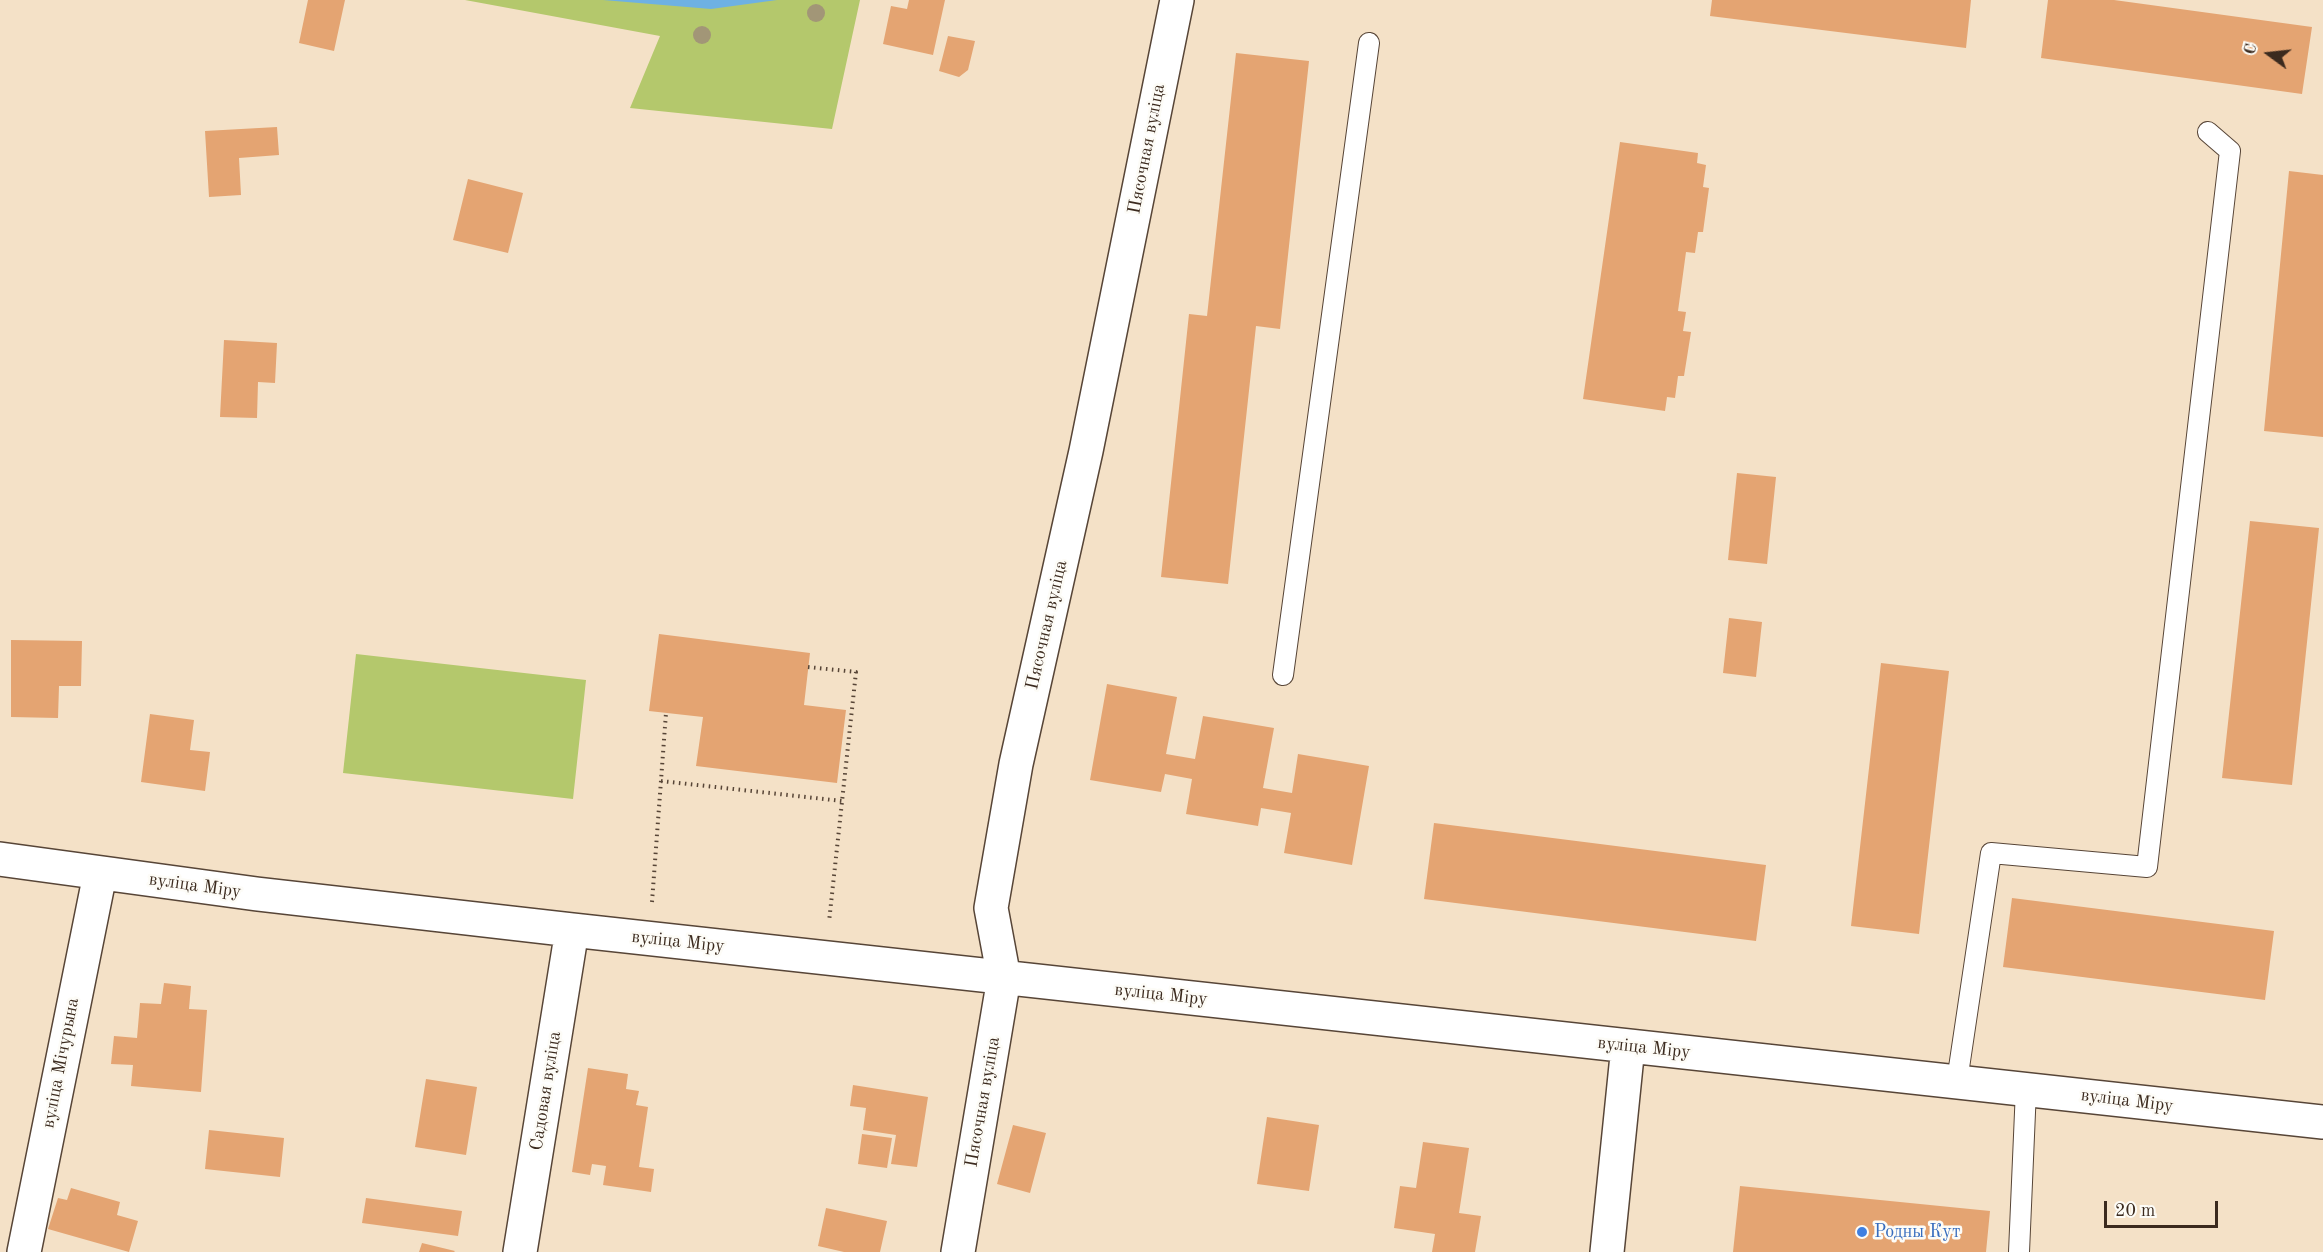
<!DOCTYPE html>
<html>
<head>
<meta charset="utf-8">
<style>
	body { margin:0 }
	#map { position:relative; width:2323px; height:1252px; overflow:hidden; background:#f4e1c7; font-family:"Old Standard TT",serif }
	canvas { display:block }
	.north { position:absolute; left:2239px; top:24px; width:60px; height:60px; -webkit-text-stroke:4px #fdfcf7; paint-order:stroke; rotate:285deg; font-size:16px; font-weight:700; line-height:24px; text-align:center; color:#3b2a1e }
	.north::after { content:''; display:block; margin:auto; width:21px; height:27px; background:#3b2a1e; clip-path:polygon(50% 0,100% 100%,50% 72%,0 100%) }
	.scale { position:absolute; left:2104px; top:1201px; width:114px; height:27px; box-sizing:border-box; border:3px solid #3b2a1e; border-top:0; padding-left:8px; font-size:18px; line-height:21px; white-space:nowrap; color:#3b2a1e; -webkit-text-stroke:4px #fdfcf7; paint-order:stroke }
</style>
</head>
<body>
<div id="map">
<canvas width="2323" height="1252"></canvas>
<div class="north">С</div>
<div class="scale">20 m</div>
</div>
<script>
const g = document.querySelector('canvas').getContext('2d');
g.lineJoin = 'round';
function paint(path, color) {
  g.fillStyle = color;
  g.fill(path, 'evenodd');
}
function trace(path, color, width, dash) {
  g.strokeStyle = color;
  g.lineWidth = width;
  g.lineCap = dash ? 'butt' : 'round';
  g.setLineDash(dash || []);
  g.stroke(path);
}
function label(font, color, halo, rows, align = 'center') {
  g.font = font + ' "Old Standard TT",serif';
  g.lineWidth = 5;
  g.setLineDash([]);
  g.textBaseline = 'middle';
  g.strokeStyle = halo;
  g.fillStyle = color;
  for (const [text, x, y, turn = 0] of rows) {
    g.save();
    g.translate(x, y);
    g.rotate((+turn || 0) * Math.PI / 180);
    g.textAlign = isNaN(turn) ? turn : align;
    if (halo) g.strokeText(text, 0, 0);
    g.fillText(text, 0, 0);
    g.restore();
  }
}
const green = new Path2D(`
	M 465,0 L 860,0 L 832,129 L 630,108 L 660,36 Z
	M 356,654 L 586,680 L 573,799 L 343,773 Z`);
const water = new Path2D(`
	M 603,0 L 777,0 L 711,9 Z`);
const building = new Path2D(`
	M 308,0 L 345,0 L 334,51 L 299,43 Z
	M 909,0 L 945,0 L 933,55 L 883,44 L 891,6 L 907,9 Z
	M 1712,0 L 1971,0 L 1966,48 L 1710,16 Z
	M 2048,0 L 2114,0 L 2312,27 L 2302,94 L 2041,58 Z
	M 948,36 L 975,41 L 968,70 L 959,77 L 939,71 Z
	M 1236,53 L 1309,61 L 1280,329 L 1256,326 L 1228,584 L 1161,577 L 1189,314 L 1207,316 Z
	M 277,127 L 279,155 L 239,158 L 241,195 L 209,197 L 205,131 Z
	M 1620,142 L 1698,153 L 1697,163 L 1706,165 L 1703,187 L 1709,188 L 1703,232 L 1698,232 L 1695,253 L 1686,252 L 1678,311 L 1686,312 L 1683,331 L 1691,332 L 1684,376 L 1678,376 L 1675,398 L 1667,397 L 1665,411 L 1583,399 Z
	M 2289,171 L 2323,175 L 2323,437 L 2264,431 Z
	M 468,179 L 523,193 L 508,253 L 453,240 Z
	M 224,340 L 277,343 L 275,383 L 258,382 L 257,418 L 220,417 Z
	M 1737,473 L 1776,477 L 1767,564 L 1728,560 Z
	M 2250,521 L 2319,528 L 2292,785 L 2222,778 Z
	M 1729,618 L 1762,622 L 1756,677 L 1723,673 Z
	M 659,634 L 810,653 L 804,705 L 846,710 L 837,783 L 696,766 L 703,717 L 649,711 Z
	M 11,640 L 82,641 L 81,686 L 59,686 L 58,718 L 11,717 Z
	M 1881,663 L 1949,671 L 1919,934 L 1851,926 Z
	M 1107,684 L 1177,697 L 1166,754 L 1195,759 L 1203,716 L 1274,728 L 1263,788 L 1292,793 L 1298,754 L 1369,766 L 1352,865 L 1284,853 L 1291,813 L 1261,808 L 1258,826 L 1186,814 L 1192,779 L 1165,774 L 1161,792 L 1090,780 Z
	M 150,714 L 194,720 L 190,750 L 210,752 L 205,791 L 141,782 Z
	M 1434,823 L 1766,865 L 1756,941 L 1424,899 Z
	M 2012,898 L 2274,931 L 2265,1000 L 2003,967 Z
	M 164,983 L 191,986 L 189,1009 L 207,1010 L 201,1092 L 131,1086 L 133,1065 L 111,1064 L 114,1036 L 137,1038 L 140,1003 L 161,1004 Z
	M 588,1068 L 628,1074 L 626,1089 L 639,1091 L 636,1105 L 648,1107 L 639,1167 L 654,1169 L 651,1192 L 603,1185 L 606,1166 L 592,1164 L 590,1175 L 572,1172 Z
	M 426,1079 L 477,1087 L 466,1155 L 415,1147 Z
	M 853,1085 L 928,1097 L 917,1167 L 891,1164 L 896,1135 L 863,1130 L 866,1108 L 850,1106 Z
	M 1267,1117 L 1319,1125 L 1309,1191 L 1257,1184 Z
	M 1013,1125 L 1046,1133 L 1030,1193 L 997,1184 Z
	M 209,1130 L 284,1138 L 280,1177 L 205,1169 Z
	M 862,1134 L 892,1138 L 887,1168 L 858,1164 Z
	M 1423,1142 L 1469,1148 L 1459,1213 L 1481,1216 L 1475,1252 L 1432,1252 L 1435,1234 L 1394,1228 L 1400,1186 L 1416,1188 Z
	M 1740,1186 L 1990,1211 L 1986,1252 L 1733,1252 Z
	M 71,1188 L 120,1202 L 117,1215 L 138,1221 L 129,1252 L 48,1229 L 58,1198 L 67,1200 Z
	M 366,1198 L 462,1211 L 458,1236 L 362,1223 Z
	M 826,1208 L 887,1221 L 880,1252 L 844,1252 L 818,1246 Z
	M 422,1243 L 455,1251 L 454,1252 L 419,1252 Z`);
const path = new Path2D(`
	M 808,667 L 856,672 L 829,922
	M 661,781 L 842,801
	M 652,902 L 666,713`);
const service = new Path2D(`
	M 1283,675 L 1369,43
	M 1957,1081 L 1991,853 L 2147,867 L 2230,151 L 2208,132
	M 2019,1252 L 2026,1089`);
const minor = new Path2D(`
	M 0,859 L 257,894 L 572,930 L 2323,1122
	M 24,1252 L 100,874
	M 520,1252 L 572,930
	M 958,1252 L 1004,978 L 991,908 L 1016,764 L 1086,451 L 1177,0
	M 1607,1252 L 1628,1046`);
const trees = [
	[816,13],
	[702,35]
];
const markers = [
	[1862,1232,6,"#3f7fe0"]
];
const streetNames = [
	["Пясочная вуліца",1147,149,-79],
	["Пясочная вуліца",1047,625,-77],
	["вуліца Міру",195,886,8],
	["вуліца Міру",678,942,6],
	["вуліца Міру",1161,995,6],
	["вуліца Міру",1644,1048,6],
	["вуліца Мічурына",61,1063,-79],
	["Садовая вуліца",546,1091,-81],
	["вуліца Міру",2127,1101,7],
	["Пясочная вуліца",983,1102,-80]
];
const shopNames = [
	["Родны Кут",1874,1232]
];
paint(green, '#b4c86c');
paint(water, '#6eb1e3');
paint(building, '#e4a472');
trace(service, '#574537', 22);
trace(minor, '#574537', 36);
trace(path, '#574537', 4, [1.5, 4.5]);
trace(service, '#fff', 20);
trace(minor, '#fff', 33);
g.fillStyle = '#a29677';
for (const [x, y] of trees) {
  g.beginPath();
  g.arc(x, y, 9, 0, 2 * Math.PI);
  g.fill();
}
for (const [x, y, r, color] of markers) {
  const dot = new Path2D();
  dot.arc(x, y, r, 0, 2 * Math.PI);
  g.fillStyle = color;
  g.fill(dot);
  trace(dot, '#fdfcf7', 2);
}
label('18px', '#3b2a1e', '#fdfcf7', streetNames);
label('18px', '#366cbe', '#fdfcf7', shopNames, 'left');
</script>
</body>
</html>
